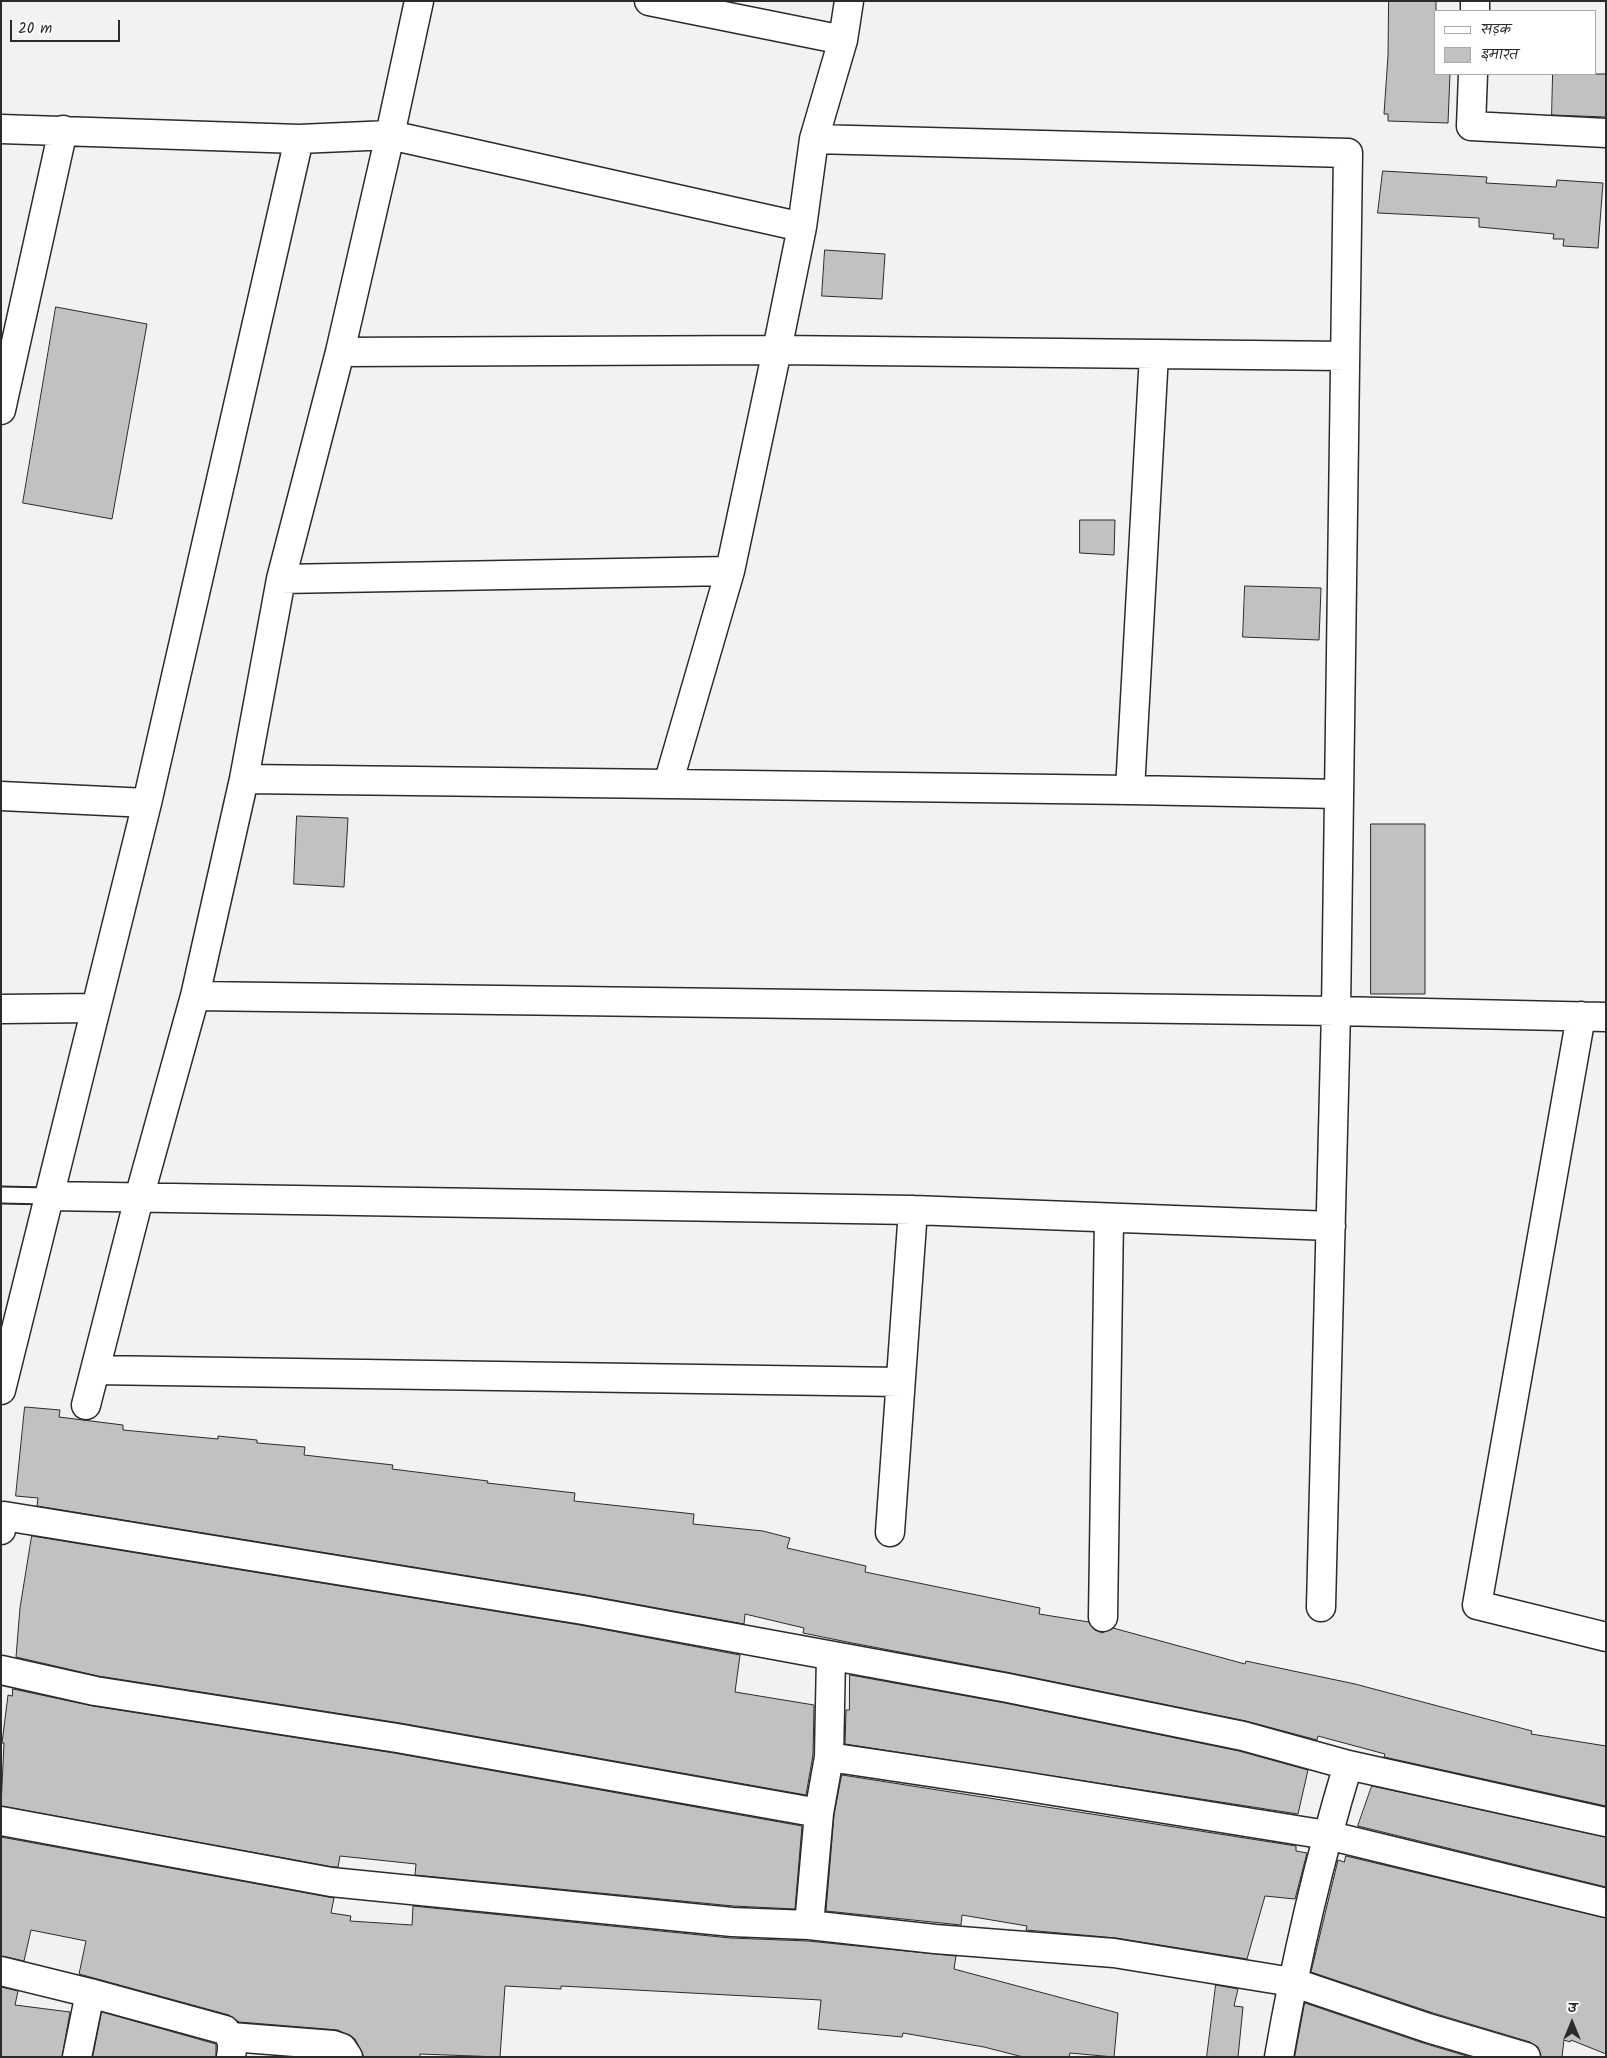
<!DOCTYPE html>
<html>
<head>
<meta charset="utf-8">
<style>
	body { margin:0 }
	#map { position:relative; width:1607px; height:2058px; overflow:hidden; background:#f2f2f2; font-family:Kalam,"Playpen Sans Deva",sans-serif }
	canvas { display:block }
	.frame { position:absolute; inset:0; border:2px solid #2b2b2b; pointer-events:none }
	.legend { position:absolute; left:1434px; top:10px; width:162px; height:65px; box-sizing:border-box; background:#fff; border:1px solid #aaa; margin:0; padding:6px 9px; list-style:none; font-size:15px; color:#2b2b2b }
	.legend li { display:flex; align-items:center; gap:10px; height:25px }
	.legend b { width:25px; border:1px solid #aaa }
	.north { position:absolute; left:1547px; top:1998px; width:50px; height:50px; -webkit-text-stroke:4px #fff; paint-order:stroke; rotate:0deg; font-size:14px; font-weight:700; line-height:20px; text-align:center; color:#2b2b2b }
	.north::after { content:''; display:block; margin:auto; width:18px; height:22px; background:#2b2b2b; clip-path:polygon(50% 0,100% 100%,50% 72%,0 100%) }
	.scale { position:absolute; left:10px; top:20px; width:110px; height:22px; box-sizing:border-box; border:2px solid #2b2b2b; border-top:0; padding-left:6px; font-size:15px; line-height:18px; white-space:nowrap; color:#2b2b2b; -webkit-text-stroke:4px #fff; paint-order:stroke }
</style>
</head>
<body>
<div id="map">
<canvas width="1607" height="2058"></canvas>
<div class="frame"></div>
<ul class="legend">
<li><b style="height:6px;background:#fff"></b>सड़क</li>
<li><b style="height:14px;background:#c1c1c1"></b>इमारत</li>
</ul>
<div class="north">उ</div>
<div class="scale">20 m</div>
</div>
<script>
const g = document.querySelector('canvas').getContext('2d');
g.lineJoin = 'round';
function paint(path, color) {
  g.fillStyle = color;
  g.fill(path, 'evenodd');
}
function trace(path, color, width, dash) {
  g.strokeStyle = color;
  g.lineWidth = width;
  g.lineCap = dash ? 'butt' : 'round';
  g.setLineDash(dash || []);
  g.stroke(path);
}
const building = new Path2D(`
	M 1389,1 L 1436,1 L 1436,74 L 1450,74 L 1448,123 L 1388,121 L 1388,114 L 1384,114 L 1388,56 Z
	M 1553,74 L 1606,74 L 1606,117 L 1552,115 Z
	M 1383,171 L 1487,177 L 1486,183 L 1556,187 L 1557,180 L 1603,183 L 1598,248 L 1563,246 L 1564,239 L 1553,239 L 1554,234 L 1479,227 L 1479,218 L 1378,213 Z
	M 825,250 L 885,254 L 882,299 L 822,296 Z
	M 56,307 L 147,324 L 112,519 L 23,503 Z
	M 1080,520 L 1115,520 L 1114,555 L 1080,553 Z
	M 1245,586 L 1321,588 L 1319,640 L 1243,637 Z
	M 297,816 L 348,818 L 344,887 L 294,884 Z
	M 1371,824 L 1425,824 L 1425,994 L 1371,994 Z
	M 25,1407 L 60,1410 L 59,1417 L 123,1425 L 123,1430 L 218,1439 L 218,1436 L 257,1440 L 257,1443 L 305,1447 L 304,1455 L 393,1465 L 392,1469 L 488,1481 L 487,1483 L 575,1493 L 574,1501 L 694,1514 L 693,1524 L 763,1531 L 790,1538 L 787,1548 L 866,1566 L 865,1572 L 1040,1608 L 1039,1614 L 1089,1622 L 1095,1630 L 1102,1633 L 1113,1628 L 1245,1664 L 1246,1661 L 1355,1684 L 1532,1731 L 1531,1734 L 1606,1746 L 1606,1806 L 1384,1757 L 1385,1754 L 1318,1736 L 1317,1740 L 1246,1721 L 1011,1673 L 852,1643 L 803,1633 L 804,1628 L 745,1614 L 744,1624 L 586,1595 L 37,1506 L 38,1498 L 16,1496 Z
	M 32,1536 L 580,1625 L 740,1655 L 735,1692 L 814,1705 L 813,1755 L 806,1795 L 400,1723 L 98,1676 L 16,1657 L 20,1608 Z
	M 850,1675 L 1005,1703 L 1239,1751 L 1308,1770 L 1298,1814 L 845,1744 L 846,1710 L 849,1710 Z
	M 13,1689 L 93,1706 L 394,1753 L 802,1826 L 795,1909 L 733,1906 L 415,1875 L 416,1864 L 340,1856 L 338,1867 L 333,1867 L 1,1806 L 4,1743 L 2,1743 L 8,1695 L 12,1696 Z
	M 842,1775 L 1296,1846 L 1296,1851 L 1307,1853 L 1295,1899 L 1265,1896 L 1247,1959 L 1116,1938 L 1026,1930 L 1027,1926 L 962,1915 L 961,1925 L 826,1911 L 834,1815 Z
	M 1372,1786 L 1606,1837 L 1606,1887 L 1358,1826 Z
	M 1,1837 L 334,1898 L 331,1913 L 351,1916 L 350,1921 L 412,1925 L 413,1906 L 730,1938 L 808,1941 L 956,1956 L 954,1969 L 1118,2013 L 1114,2057 L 1070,2053 L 1069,2057 L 1023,2057 L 984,2047 L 903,2033 L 902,2037 L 818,2029 L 821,2000 L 561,1986 L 561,1989 L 505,1986 L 500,2057 L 420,2054 L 420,2057 L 364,2057 L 355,2039 L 338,2030 L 239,2022 L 229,2015 L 79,1974 L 86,1941 L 31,1930 L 24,1961 L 1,1956 Z
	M 1346,1856 L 1606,1918 L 1606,2054 L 1571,2040 L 1570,2042 L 1564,2040 L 1562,2057 L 1541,2057 L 1538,2047 L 1530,2042 L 1433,2013 L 1311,1972 L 1338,1860 L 1344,1862 Z
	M 1216,1985 L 1238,1989 L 1234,2006 L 1243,2007 L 1238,2057 L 1207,2057 Z
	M 1,1987 L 18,1991 L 15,2005 L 70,2012 L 62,2057 L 1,2057 Z
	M 1305,2003 L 1423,2043 L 1470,2057 L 1295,2057 Z
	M 102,2012 L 216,2044 L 216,2057 L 93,2057 Z`);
const lane = new Path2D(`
	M 1,1195 L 48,1196`);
const street = new Path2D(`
	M 419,1 L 390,135 L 802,227
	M 649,1 L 843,40
	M 849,1 L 843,40 L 814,139 L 1348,153 L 1336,1011 L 1321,1607
	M 1475,11 L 1475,1
	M 1473,74 L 1471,126 L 1606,133
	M 1,129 L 299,139 L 390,135 L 340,352
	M 814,139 L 802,227 L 777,350 L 1345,356
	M 1154,354 L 1130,790 L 1339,794
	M 1,410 L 63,130
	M 730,571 L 281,579 L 340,352 L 777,350 L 730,571 L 668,784 L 1130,790
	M 281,579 L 244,779 L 195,996 L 1336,1011 L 1606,1017
	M 244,779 L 668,784
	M 1,796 L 147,803
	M 1,1009 L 95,1008
	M 1581,1016 L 1477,1605 L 1606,1637
	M 48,1196 L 913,1210 L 1331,1226
	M 95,1370 L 900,1382
	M 1,1390 L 147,803 L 299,139
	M 86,1405 L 139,1198 L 195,996
	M 1,1530 L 4,1516 L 583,1610 L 1008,1688 L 1243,1736 L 1348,1765 L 1606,1822
	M 890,1532 L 913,1210
	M 1103,1617 L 1109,1218
	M 1,1670 L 95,1691 L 397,1738 L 819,1813 L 829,1757 L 1010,1784 L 1327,1835 L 1606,1903
	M 829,1757 L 831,1656
	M 1,1821 L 331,1882 L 732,1922 L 809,1925 L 935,1939 L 1114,1953 L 1292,1982 L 1428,2028 L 1526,2057
	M 809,1925 L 819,1813
	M 1,1971 L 90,1993 L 225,2030 C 233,2039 233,2045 231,2057
	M 231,2037 L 333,2045 L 342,2048 L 348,2057
	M 77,2057 L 90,1993
	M 1279,2057 C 1296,1958 1319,1861 1348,1765`);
paint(building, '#c1c1c1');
trace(building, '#2b2b2b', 1);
trace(lane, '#2b2b2b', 19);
trace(street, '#2b2b2b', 31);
trace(lane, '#fff', 15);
trace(street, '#fff', 28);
</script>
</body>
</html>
